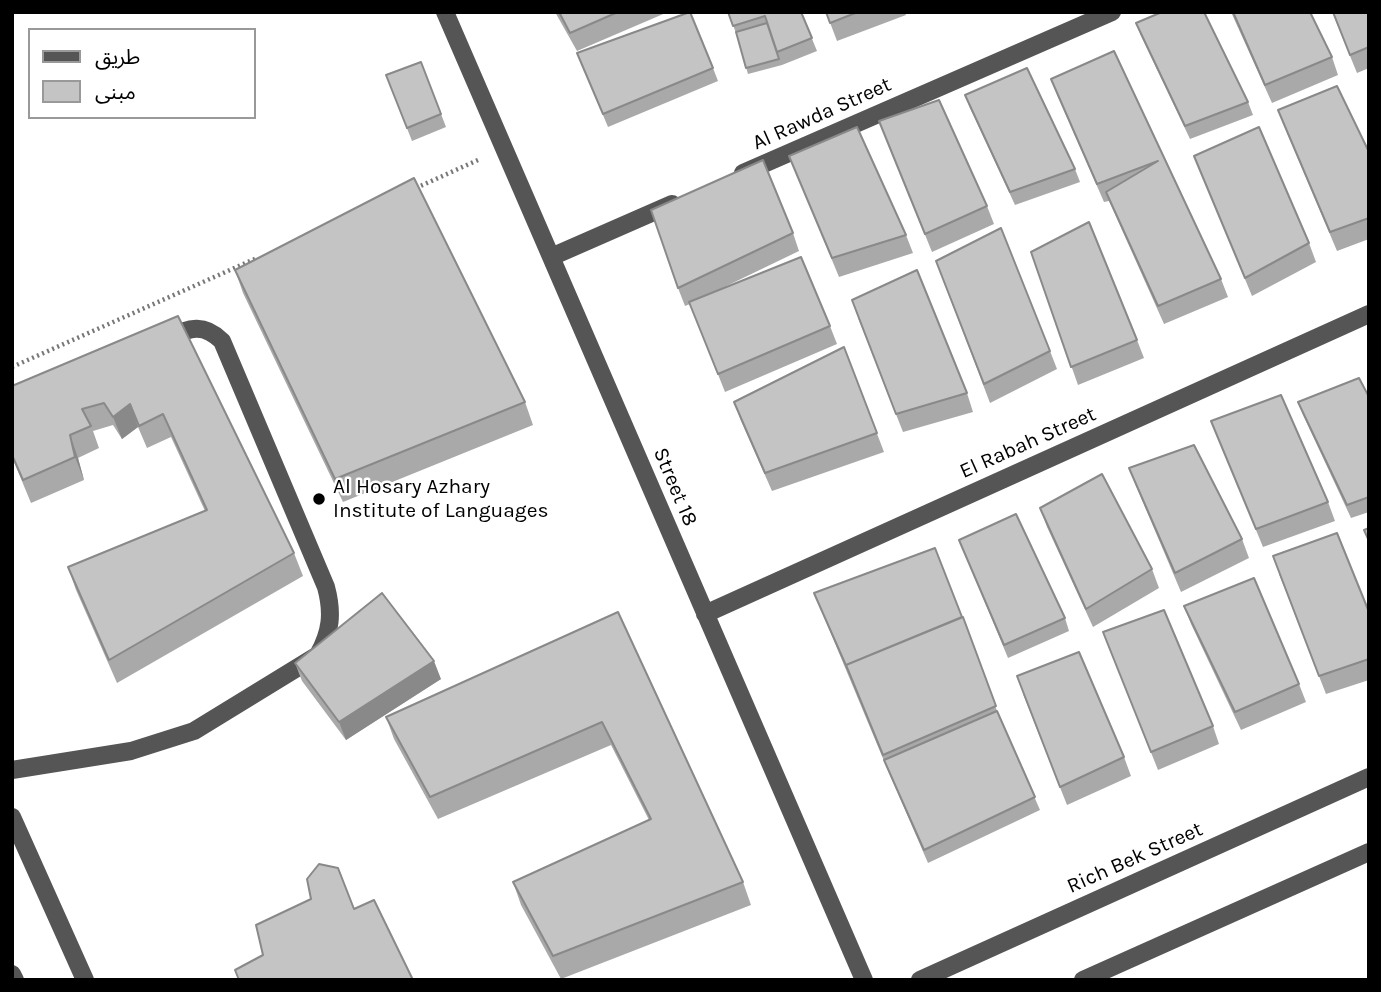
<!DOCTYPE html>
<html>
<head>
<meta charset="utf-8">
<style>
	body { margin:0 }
	#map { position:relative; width:1381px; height:992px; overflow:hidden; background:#fff; font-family:Karla,"Noto Sans Arabic",sans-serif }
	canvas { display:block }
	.frame { position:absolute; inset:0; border:14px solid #000; pointer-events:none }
	.legend { position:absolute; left:28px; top:28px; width:228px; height:91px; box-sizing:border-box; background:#fff; border:2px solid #999; margin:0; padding:9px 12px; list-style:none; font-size:21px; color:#000 }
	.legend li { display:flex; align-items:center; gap:14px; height:35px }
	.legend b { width:35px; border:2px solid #999 }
</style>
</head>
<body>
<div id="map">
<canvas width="1381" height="992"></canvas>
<div class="frame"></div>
<ul class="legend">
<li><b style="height:9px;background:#555"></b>طريق</li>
<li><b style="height:19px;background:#c4c4c4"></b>مبنى</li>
</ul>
</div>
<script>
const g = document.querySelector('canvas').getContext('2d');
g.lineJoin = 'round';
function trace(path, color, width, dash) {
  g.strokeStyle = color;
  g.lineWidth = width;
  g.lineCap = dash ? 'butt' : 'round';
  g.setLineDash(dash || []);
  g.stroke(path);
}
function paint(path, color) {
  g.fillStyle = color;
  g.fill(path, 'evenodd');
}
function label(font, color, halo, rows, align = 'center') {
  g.font = font + ' Karla,sans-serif';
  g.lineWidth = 5;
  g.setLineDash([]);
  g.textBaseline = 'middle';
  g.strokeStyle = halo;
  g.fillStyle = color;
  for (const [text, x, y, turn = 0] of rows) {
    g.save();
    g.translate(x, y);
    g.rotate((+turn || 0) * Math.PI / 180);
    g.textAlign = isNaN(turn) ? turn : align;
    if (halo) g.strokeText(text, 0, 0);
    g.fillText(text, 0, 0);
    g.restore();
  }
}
const path = new Path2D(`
	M 416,188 L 478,160
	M 12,367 L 257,258`);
const minor = new Path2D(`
	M 445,12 L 864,980
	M 743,173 L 1112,12
	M 551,257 L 672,204
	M 705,614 L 1369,314
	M 12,770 L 131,751 L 194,731 L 318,655 C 331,632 333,613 326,587 L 222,341 C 202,321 188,329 164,339
	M 12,817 L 85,980
	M 12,974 L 15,980
	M 920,980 L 1369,777
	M 1083,980 L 1369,852`);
const wall = new Path2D(`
	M 555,12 L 668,12 L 577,51 Z
	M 728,12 L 801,12 L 817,51 L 782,65 L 748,74 L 736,33 Z
	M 826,12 L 905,12 L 906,15 L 837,41 Z
	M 1231,12 L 1310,12 L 1332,57 L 1338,75 L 1272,103 Z
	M 1332,12 L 1369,12 L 1369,68 L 1357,73 Z
	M 1136,23 L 1248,102 L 1253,115 L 1190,139 L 1141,36 Z
	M 1114,51 L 1221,279 L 1228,297 L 1164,324 L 1109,201 L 1104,202 L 1058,97 L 1051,79 Z
	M 577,53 L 713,68 L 718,81 L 608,127 Z
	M 421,62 L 446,127 L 412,141 L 386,75 Z
	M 965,95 L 1075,169 L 1080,182 L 1015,205 L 970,108 Z
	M 1278,110 L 1369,152 L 1369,239 L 1337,251 L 1285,128 Z
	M 879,121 L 987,206 L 994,224 L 932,252 Z
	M 789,156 L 906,235 L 913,253 L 839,277 Z
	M 1194,156 L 1309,243 L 1316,262 L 1252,296 Z
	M 793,233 L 799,251 L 714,292 L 830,326 L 837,344 L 725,392 L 690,304 L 685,306 L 678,288 Z
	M 1031,252 L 1137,340 L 1144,358 L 1078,385 Z
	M 936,261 L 1050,351 L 1057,369 L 990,403 Z
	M 235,270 L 525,402 L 533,425 L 343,502 L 243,293 Z
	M 178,316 L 294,553 L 303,576 L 117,683 L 76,590 L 68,567 L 205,511 L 171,437 L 147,448 L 138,427 L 122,439 L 113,425 L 93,431 L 99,448 L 78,458 L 84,480 L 31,503 L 12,457 L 12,386 Z
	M 858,318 L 967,393 L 973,412 L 903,432 Z
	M 844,347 L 884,452 L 772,491 L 741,421 L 734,402 Z
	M 1369,397 L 1369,512 L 1351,518 L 1303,415 L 1298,402 Z
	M 1211,421 L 1328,502 L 1335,521 L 1263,547 Z
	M 1129,468 L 1242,539 L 1249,558 L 1181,592 L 1136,486 Z
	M 1040,508 L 1152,569 L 1159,588 L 1093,627 L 1047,527 Z
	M 959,540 L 1065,618 L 1069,631 L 1008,658 Z
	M 1279,574 L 1369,612 L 1369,680 L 1326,694 Z
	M 814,593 L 963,617 L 997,711 L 1040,810 L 928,863 L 889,773 Z
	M 1184,606 L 1299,684 L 1306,702 L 1241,730 L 1191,624 Z
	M 618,612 L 743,882 L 751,905 L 561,979 L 521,905 L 513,882 L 649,820 L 611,745 L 438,819 L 394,739 L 386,717 Z
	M 1103,632 L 1213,726 L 1219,744 L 1158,770 Z
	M 295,663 L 441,679 L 346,740 L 302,681 Z
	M 1023,694 L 1124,757 L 1131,776 L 1067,805 Z`);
const shadedWall = new Path2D(`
	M 130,404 L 138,427 L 122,439 L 113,417 Z
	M 70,435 L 78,458 L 84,480 L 75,457 Z
	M 434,661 L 441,679 L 346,740 L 339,722 Z`);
const building = new Path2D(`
	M 559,12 L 618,12 L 570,33 Z
	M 690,12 L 713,68 L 603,114 L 577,53 Z
	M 728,12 L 801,12 L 812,38 L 777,52 L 765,16 L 733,26 Z
	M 826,12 L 858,12 L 830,23 Z
	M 1162,12 L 1204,12 L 1248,102 L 1185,126 L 1136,23 Z
	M 1233,12 L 1310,12 L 1332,57 L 1265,85 Z
	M 1333,12 L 1369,12 L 1369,47 L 1350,55 Z
	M 767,23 L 779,59 L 746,68 L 736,32 Z
	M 1114,51 L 1221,279 L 1158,306 L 1106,192 L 1158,161 L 1097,184 L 1051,79 Z
	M 421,62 L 441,114 L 407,128 L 386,75 Z
	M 1027,68 L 1075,169 L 1010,192 L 965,95 Z
	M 1337,86 L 1369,152 L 1369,218 L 1330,232 L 1278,110 Z
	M 939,100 L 987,206 L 925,234 L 879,121 Z
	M 857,127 L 906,235 L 832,258 L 789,156 Z
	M 1259,127 L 1309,243 L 1245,278 L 1194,156 Z
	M 763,160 L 793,233 L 678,288 L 651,210 Z
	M 414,178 L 525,402 L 335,479 L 235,270 Z
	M 1089,222 L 1137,340 L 1071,367 L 1031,252 Z
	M 1001,228 L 1050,351 L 984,384 L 936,261 Z
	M 801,257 L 830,326 L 718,374 L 689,302 Z
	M 917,270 L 967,393 L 896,414 L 852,300 Z
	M 178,316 L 294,553 L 109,660 L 68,567 L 207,510 L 163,414 L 139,426 L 130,404 L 113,417 L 104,403 L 82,409 L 91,426 L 70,435 L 75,457 L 23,480 L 12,455 L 12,386 Z
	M 844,347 L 877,433 L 765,473 L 734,402 Z
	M 1359,378 L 1369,397 L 1369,497 L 1347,505 L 1298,402 Z
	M 1281,395 L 1328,502 L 1256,529 L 1211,421 Z
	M 1194,445 L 1242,539 L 1175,573 L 1129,468 Z
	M 1102,474 L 1152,569 L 1086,609 L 1040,508 Z
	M 1016,514 L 1065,618 L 1004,645 L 959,540 Z
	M 1369,528 L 1369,541 L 1364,530 Z
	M 1337,533 L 1369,612 L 1369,659 L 1319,676 L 1273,556 Z
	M 935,548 L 962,617 L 846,665 L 848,670 L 814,593 Z
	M 1254,578 L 1299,684 L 1235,712 L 1184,606 Z
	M 382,593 L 434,661 L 339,722 L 295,663 Z
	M 1164,610 L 1213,726 L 1151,752 L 1103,632 Z
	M 618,612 L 743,882 L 553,956 L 513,882 L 651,819 L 602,722 L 430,797 L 386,717 Z
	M 963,617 L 996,706 L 883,755 L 846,665 Z
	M 1079,652 L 1124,757 L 1060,787 L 1017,676 Z
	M 997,711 L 1035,797 L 924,850 L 884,760 Z
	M 319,864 L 338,868 L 354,909 L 374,900 L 413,980 L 239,980 L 235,970 L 263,955 L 256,925 L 311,899 L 307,879 Z`);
const markers = [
	[319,499,7,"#000"]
];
const streetNames = [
	["Al Rawda Street",822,114,-24],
	["El Rabah Street",1028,443,-24],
	["Street 18",675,487,67],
	["Rich Bek Street",1135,858,-24]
];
const poiNames = [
	["Al Hosary Azhary",333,487],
	["Institute of Languages",333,511]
];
trace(path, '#777', 4.5, [2, 3.5]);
trace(minor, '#555', 18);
paint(wall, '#a9a9a9');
paint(shadedWall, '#898989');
paint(building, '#c4c4c4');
trace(building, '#898989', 2);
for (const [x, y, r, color] of markers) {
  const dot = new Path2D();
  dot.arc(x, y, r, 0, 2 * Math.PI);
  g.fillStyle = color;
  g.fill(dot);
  trace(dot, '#fff', 2.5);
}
label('21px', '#000', '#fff', streetNames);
label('21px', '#000', '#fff', poiNames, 'left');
</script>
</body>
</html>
